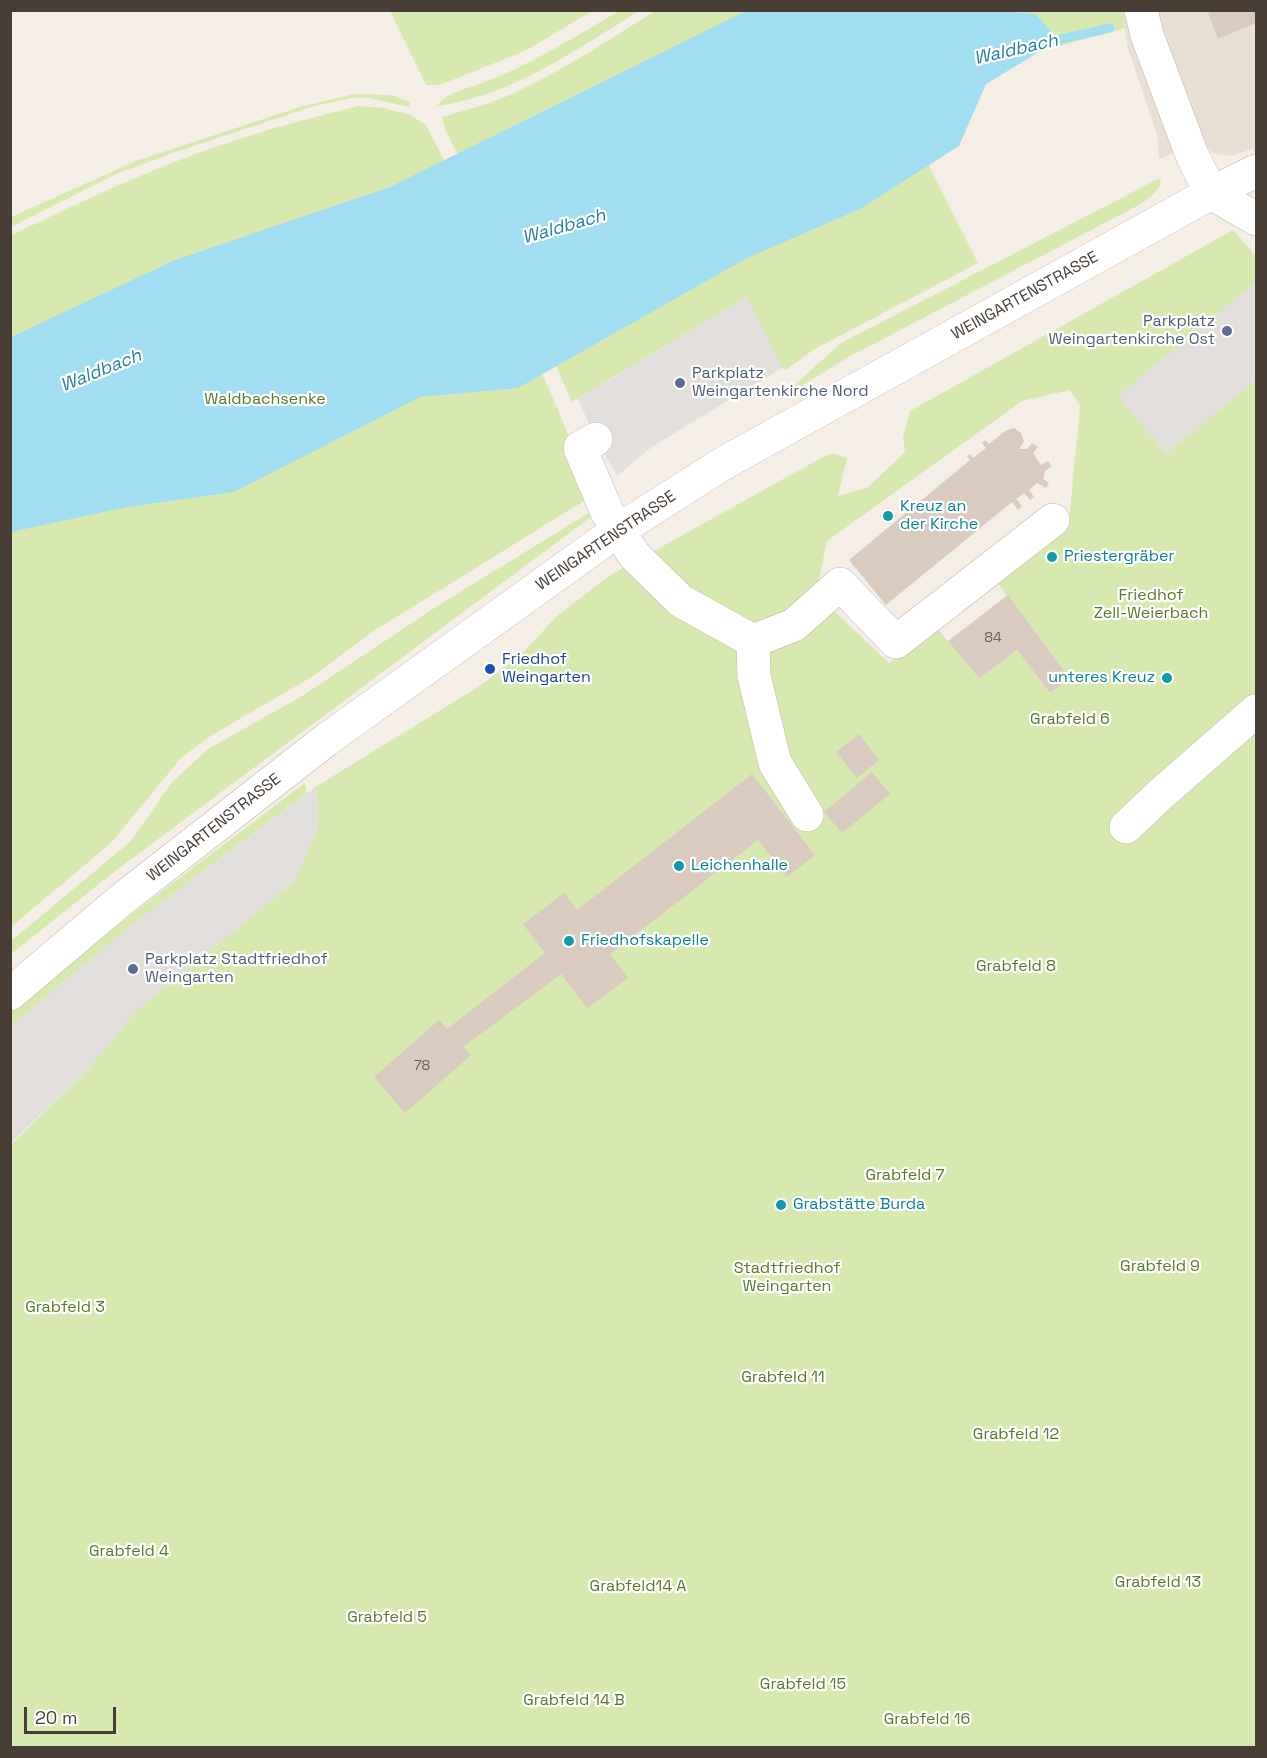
<!DOCTYPE html>
<html>
<head>
<meta charset="utf-8">
<style>
	body { margin:0 }
	#map { position:relative; width:1267px; height:1758px; overflow:hidden; background:#f4eee7; font-family:"Space Grotesk",sans-serif }
	canvas { display:block }
	.frame { position:absolute; inset:0; border:12px solid #483e36; pointer-events:none }
	.scale { position:absolute; left:24px; top:1707px; width:92px; height:27px; box-sizing:border-box; border:3px solid #483e36; border-top:0; padding-left:8px; font-size:18px; line-height:21px; white-space:nowrap; color:#483e36; -webkit-text-stroke:4px #fff; paint-order:stroke }
</style>
</head>
<body>
<div id="map">
<canvas width="1267" height="1758"></canvas>
<div class="frame"></div>
<div class="scale">20 m</div>
</div>
<script>
const g = document.querySelector('canvas').getContext('2d');
g.lineJoin = 'round';
function paint(path, color) {
  g.fillStyle = color;
  g.fill(path, 'evenodd');
}
function trace(path, color, width, dash) {
  g.strokeStyle = color;
  g.lineWidth = width;
  g.lineCap = dash ? 'butt' : 'round';
  g.setLineDash(dash || []);
  g.stroke(path);
}
function label(font, color, halo, rows, align = 'center') {
  g.font = font + ' "Space Grotesk",sans-serif';
  g.lineWidth = 4.5;
  g.setLineDash([]);
  g.textBaseline = 'middle';
  g.strokeStyle = halo;
  g.fillStyle = color;
  for (const [text, x, y, turn = 0] of rows) {
    g.save();
    g.translate(x, y);
    g.rotate((+turn || 0) * Math.PI / 180);
    g.textAlign = isNaN(turn) ? turn : align;
    if (halo) g.strokeText(text, 0, 0);
    g.fillText(text, 0, 0);
    g.restore();
  }
}
const residential = new Path2D(`
	M 1122,11 L 1256,11 L 1256,156 L 1252,149 L 1231,156 L 1212,153 L 1203,140 L 1159,159 L 1157,134 L 1128,49 Z`);
const green = new Path2D(`
	M 390,11 L 592,11 L 527,50 L 440,85 L 426,85 Z
	M 619,11 L 639,11 C 577,49 512,96 437,106 C 446,93 462,90 477,85 C 527,67 573,38 619,11 Z
	M 655,11 L 1122,11 L 1125,28 L 945,78 L 896,100 L 978,263 L 813,350 L 786,370 L 782,368 L 747,297 L 572,402 L 487,214 L 445,129 L 442,117 C 466,110 490,104 512,94 C 562,71 609,40 655,11 Z
	M 354,94 L 392,95 L 410,102 L 409,107 L 369,98 L 353,98 L 314,106 L 173,153 L 116,174 L 11,227 L 11,217 L 136,161 L 300,107 Z
	M 358,106 L 385,108 L 410,115 L 426,125 L 478,226 L 559,412 L 592,496 L 369,634 L 315,675 L 209,737 L 181,758 L 111,843 L 11,927 L 10,236 C 82,201 154,167 230,142 C 272,128 315,117 358,106 Z
	M 1158,179 L 1161,180 C 1159,193 1149,198 1139,205 L 845,359 L 800,387 L 790,389 L 841,343 Z
	M 1233,230 L 1256,256 L 1256,282 L 1118,396 L 1166,454 L 1256,380 L 1256,1747 L 11,1748 L 11,1145 L 93,1064 L 136,1011 L 294,882 L 318,828 L 317,786 L 478,687 L 520,656 L 557,616 L 609,576 L 821,458 L 833,453 L 847,458 L 838,496 L 867,488 L 905,452 L 903,437 L 910,411 ZM 1070,390 L 1080,406 L 1069,521 L 995,580 L 1070,679 L 1050,693 L 1017,650 L 979,677 L 936,627 L 889,663 L 816,594 L 827,541 L 1022,401 Z
	M 597,508 L 599,511 L 114,872 L 11,954 L 11,941 L 131,841 L 172,782 L 208,749 L 302,696 L 442,603 Z
	M 305,783 L 307,793 L 129,927 L 11,1026 L 11,1011 L 136,911 Z`);
const parking = new Path2D(`
	M 1256,282 L 1256,380 L 1166,454 L 1117,396 Z
	M 747,297 L 782,368 L 653,446 L 617,476 L 596,439 L 578,399 Z
	M 317,786 L 318,828 L 294,882 L 136,1011 L 93,1064 L 11,1143 L 11,1026 L 129,927 Z`);
const water = new Path2D(`
	M 986,10 L 1035,14 L 1059,40 L 986,84 L 959,146 L 860,209 L 747,258 L 518,388 L 420,397 L 234,492 L 127,507 L 11,532 L 11,337 L 175,260 L 390,187 L 746,11 Z`);
const stream = new Path2D(`
	M 1048,42 L 1110,28`);
const building = new Path2D(`
	M 1207,10 L 1256,10 L 1256,23 L 1218,39 Z
	M 1014,428 L 1021,433 L 1024,441 L 1019,449 L 1027,449 L 1032,443 L 1038,447 L 1033,453 L 1041,465 L 1048,461 L 1052,466 L 1045,471 L 1043,479 L 1049,483 L 1046,488 L 1037,483 L 1029,490 L 1034,497 L 1030,500 L 1024,493 L 1016,499 L 1022,506 L 1018,510 L 1012,502 L 886,605 L 849,560 L 970,460 L 967,456 L 970,454 L 973,458 L 986,448 L 982,443 L 985,440 L 989,444 L 1005,431 Z
	M 1008,595 L 1070,679 L 1050,693 L 1017,650 L 979,678 L 948,641 Z
	M 859,734 L 879,760 L 857,778 L 836,752 Z
	M 872,772 L 890,794 L 842,833 L 824,812 Z
	M 752,774 L 815,855 L 787,877 L 758,840 L 610,954 L 628,978 L 587,1008 L 561,974 L 463,1047 L 471,1055 L 405,1113 L 374,1077 L 439,1020 L 447,1029 L 545,953 L 523,924 L 564,893 L 577,910 Z`);
const minor = new Path2D(`
	M 1141,10 L 1147,35 L 1192,155 L 1211,193 L 1256,219
	M 596,439 L 580,448 L 607,512 L 634,555 L 681,601 L 753,641
	M 753,641 L 794,625 L 840,584 L 896,642 L 1053,520
	M 753,641 L 754,676 L 775,763 L 807,815
	M 1126,827 L 1162,793 L 1256,711
	M 10,994 L 121,900 L 326,740 L 617,531 L 724,463 L 1211,193 L 1256,171`);
const markers = [
	[1227,331,6,"#5c6f8a"],
	[680,383,6,"#5c6f8a"],
	[888,516,6,"#0f9aa8"],
	[1052,557,6,"#0f9aa8"],
	[490,669,6,"#1a4fb4"],
	[1167,678,6,"#0f9aa8"],
	[679,866,6,"#0f9aa8"],
	[569,941,6,"#0f9aa8"],
	[133,969,6,"#5c6f8a"],
	[781,1205,6,"#0f9aa8"]
];
const numberNames = [
	["84",993,638],
	["78",422,1066]
];
const streetNames = [
	["WEINGARTENSTRASSE",1025,296,-29],
	["WEINGARTENSTRASSE",606,541,-34],
	["WEINGARTENSTRASSE",214,828,-38]
];
const serviceNames = [
	["Parkplatz",1215,322,"right"],
	["Weingartenkirche Ost",1215,340,"right"],
	["Parkplatz",692,374],
	["Weingartenkirche Nord",692,392],
	["Parkplatz Stadtfriedhof",145,960],
	["Weingarten",145,978]
];
const parkNames = [
	["Waldbachsenke",265,400],
	["Friedhof",1151,596],
	["Zell-Weierbach",1151,614],
	["Grabfeld 6",1070,720],
	["Grabfeld 8",1016,967],
	["Grabfeld 7",905,1176],
	["Grabfeld 9",1160,1267],
	["Stadtfriedhof",787,1269],
	["Weingarten",787,1287],
	["Grabfeld 3",65,1308],
	["Grabfeld 11",783,1378],
	["Grabfeld 12",1016,1435],
	["Grabfeld 4",129,1552],
	["Grabfeld 13",1158,1583],
	["Grabfeld14 A",638,1587],
	["Grabfeld 5",387,1618],
	["Grabfeld 15",803,1685],
	["Grabfeld 14 B",574,1701],
	["Grabfeld 16",927,1720]
];
const cultureNames = [
	["Kreuz an",900,507],
	["der Kirche",900,525],
	["Priestergräber",1064,557],
	["unteres Kreuz",1155,678,"right"],
	["Leichenhalle",691,866],
	["Friedhofskapelle",581,941],
	["Grabstätte Burda",793,1205]
];
const transitNames = [
	["Friedhof",502,660],
	["Weingarten",502,678]
];
const waterNames = [
	["Waldbach",1016,50,-13],
	["Waldbach",564,227,-16],
	["Waldbach",101,371,-22]
];
paint(residential, '#e8dfd5');
paint(green, '#d8e9af');
paint(parking, '#e2dfdc');
paint(water, '#a2def2');
trace(stream, '#a2def2', 9);
paint(building, '#d9cbbf');
trace(minor, '#c3b7ad', 34);
trace(minor, '#fff', 33);
for (const [x, y, r, color] of markers) {
  const dot = new Path2D();
  dot.arc(x, y, r, 0, 2 * Math.PI);
  g.fillStyle = color;
  g.fill(dot);
  trace(dot, '#fff', 2);
}
label('14px', '#6c6158', null, numberNames);
label('16px', '#483e36', '#fff', streetNames);
label('16px', '#4e5e75', '#fff', serviceNames, 'left');
label('16px', '#547b27', '#fff', parkNames);
label('16px', '#0d838f', '#fff', cultureNames, 'left');
label('16px', '#164399', '#fff', transitNames, 'left');
label('italic 18px', '#287f9e', '#fff', waterNames);
</script>
</body>
</html>
